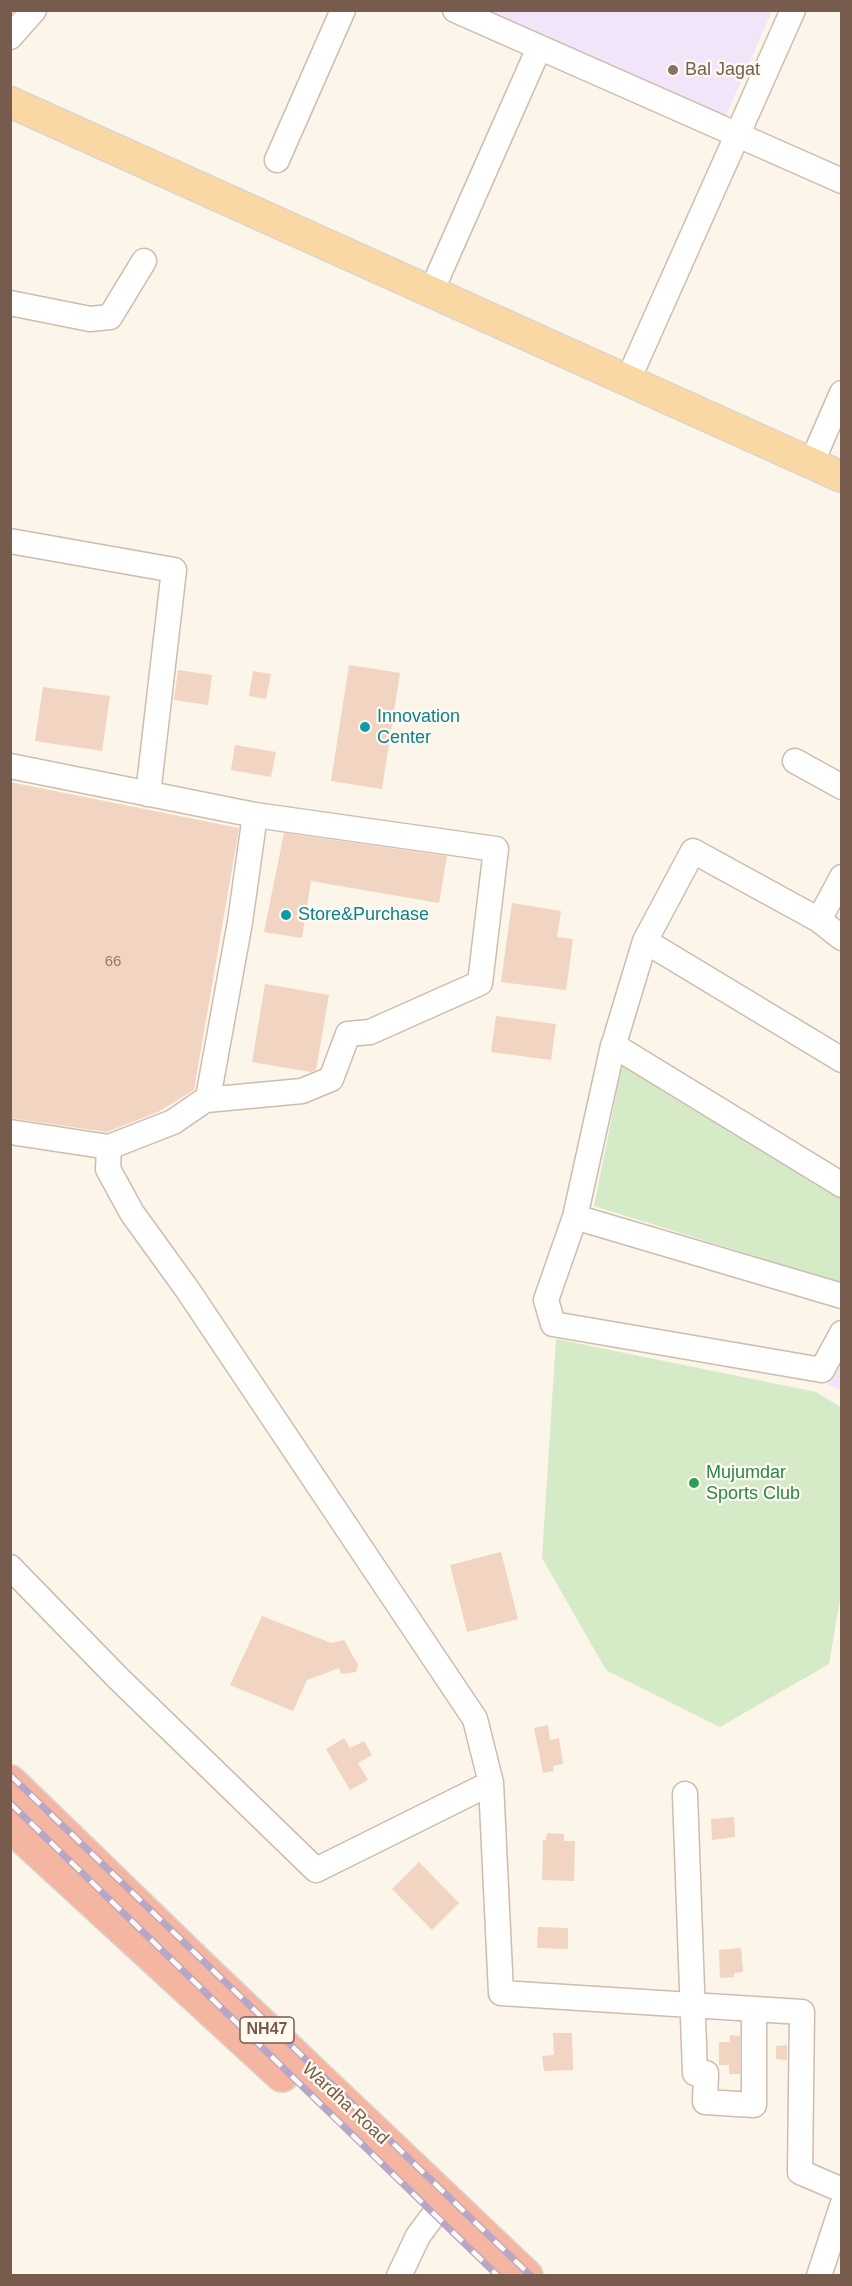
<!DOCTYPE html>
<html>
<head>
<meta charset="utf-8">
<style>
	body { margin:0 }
	#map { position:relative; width:852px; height:2286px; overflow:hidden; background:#fcf5e9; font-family:Arial,sans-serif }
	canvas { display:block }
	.frame { position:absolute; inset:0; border:12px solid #775b4c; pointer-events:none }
</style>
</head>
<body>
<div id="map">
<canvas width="852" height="2286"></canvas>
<div class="frame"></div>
</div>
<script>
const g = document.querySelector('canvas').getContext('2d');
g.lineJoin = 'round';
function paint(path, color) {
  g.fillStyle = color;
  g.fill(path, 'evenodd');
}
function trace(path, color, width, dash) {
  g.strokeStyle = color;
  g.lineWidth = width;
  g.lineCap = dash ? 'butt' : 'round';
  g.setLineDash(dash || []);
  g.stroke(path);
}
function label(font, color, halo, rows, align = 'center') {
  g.font = font + ' Arial,sans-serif';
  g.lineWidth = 4.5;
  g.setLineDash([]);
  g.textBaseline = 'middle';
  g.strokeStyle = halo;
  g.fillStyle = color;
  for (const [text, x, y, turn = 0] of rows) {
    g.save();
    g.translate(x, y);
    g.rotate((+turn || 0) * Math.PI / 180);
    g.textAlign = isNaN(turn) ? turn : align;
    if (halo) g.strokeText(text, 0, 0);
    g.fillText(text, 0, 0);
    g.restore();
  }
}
const education = new Path2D(`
	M 480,11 L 772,11 L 720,129 Z
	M 841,1359 L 841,1391 L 827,1384 Z`);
const green = new Path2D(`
	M 623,1061 L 841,1196 L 841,1283 L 594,1206 Z
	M 556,1339 L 816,1392 L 841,1407 L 841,1593 L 829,1664 L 720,1727 L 606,1670 L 542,1558 Z`);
const building = new Path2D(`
	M 349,665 L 400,673 L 382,789 L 331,781 Z
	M 178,670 L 212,675 L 208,705 L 174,700 Z
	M 253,671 L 271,674 L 266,699 L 249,696 Z
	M 43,687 L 110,696 L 102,751 L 35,741 Z
	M 235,745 L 276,752 L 271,777 L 231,770 Z
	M 10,782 L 239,828 L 194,1090 L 158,1112 L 107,1132 L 10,1118 Z
	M 284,833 L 447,856 L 439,903 L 311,881 L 302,938 L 264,932 Z
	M 512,903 L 561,911 L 557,937 L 573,939 L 566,990 L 501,982 Z
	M 265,984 L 329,995 L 316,1070 L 311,1072 L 252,1062 Z
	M 496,1016 L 556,1024 L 551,1060 L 491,1052 Z
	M 501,1552 L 518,1619 L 467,1632 L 450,1565 Z
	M 262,1616 L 331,1643 L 344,1640 L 358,1665 L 356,1672 L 341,1674 L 339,1668 L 307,1680 L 293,1711 L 230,1685 Z
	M 548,1725 L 550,1740 L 559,1738 L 563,1764 L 553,1766 L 554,1771 L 543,1773 L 534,1728 Z
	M 344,1738 L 350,1748 L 364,1741 L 372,1755 L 358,1763 L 368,1780 L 350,1790 L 326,1749 Z
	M 734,1817 L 735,1837 L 712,1840 L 711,1819 Z
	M 547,1833 L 564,1834 L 564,1841 L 575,1841 L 574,1881 L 542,1880 L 543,1840 L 546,1840 Z
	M 419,1862 L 459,1903 L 432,1930 L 392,1889 Z
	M 538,1927 L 568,1928 L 568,1949 L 537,1948 Z
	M 741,1948 L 743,1972 L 734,1973 L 734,1977 L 720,1978 L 719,1950 Z
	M 553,2033 L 572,2033 L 573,2070 L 544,2071 L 542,2056 L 554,2055 Z
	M 730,2035 L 740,2036 L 740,2074 L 729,2074 L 729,2065 L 719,2065 L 719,2042 L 730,2042 Z
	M 787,2045 L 787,2060 L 776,2059 L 776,2046 Z`);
const minor = new Path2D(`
	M 455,10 L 842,181
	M 10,37 L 34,10
	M 277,160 L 343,10
	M 431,292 L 539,48
	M 10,303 L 90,319 L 110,317 L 144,261
	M 628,380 L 793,10
	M 811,464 L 842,393
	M 10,541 L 174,570 L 148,794
	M 795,761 L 842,787
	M 10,766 L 255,815 L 240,922 L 208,1098 L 173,1122 L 109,1147 L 108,1169 L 132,1213 L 187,1289 L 475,1719 L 491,1783 L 316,1870 L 119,1679 L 10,1567
	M 842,877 L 819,920 L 693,851 L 645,941 L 612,1050 L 575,1217 L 546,1300 L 553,1324 L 822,1370 L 842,1333
	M 819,920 L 842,938
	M 645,941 L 842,1060
	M 613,1045 L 842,1185
	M 206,1100 L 302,1091 L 331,1079 L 348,1034 L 370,1032 L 480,983 L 496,849 L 255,815
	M 10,1132 L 109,1147
	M 575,1217 L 842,1296
	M 491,1783 L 501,1993 L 802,2012 L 800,2172 L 842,2190
	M 685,1794 L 695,2073 L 706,2073 L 705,2102 L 754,2105 L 754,2009
	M 399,2276 L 418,2236 L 432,2217
	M 819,2276 L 842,2206`);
const major = new Path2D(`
	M 10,102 L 842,477`);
const highway = new Path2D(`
	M 10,1782 L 207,1973 L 526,2276
	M 10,1825 L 282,2075`);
const rail = new Path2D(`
	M 10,1775 L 531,2276
	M 10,1803 L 498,2276`);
const markers = [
	[673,70,6,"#8d6e63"],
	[365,727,6,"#0f9aa8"],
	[286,915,6,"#0f9aa8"],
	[694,1483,6,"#2e9e5b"]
];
const numberNames = [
	["66",113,962]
];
const shields = [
	[267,2030,54]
];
const shieldNames = [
	["NH47",267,2030]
];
const educationNames = [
	["Bal Jagat",685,70]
];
const cultureNames = [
	["Innovation",377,717],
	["Center",377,738],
	["Store&Purchase",298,915]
];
const leisureNames = [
	["Mujumdar",706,1473],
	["Sports Club",706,1494]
];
const streetNames = [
	["Wardha Road",345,2104,43]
];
paint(education, '#f2e5f9');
paint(green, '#d5eac7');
paint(building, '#f1d4c1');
trace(minor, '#cebcae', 27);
trace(major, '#dcd4d0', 33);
trace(highway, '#dcd4d0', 36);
trace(minor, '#fff', 24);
trace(major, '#f9d8a3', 30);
trace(highway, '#f5b6a1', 33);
trace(rail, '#b8a6c7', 7);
trace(rail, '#fff9ef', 4.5, [14]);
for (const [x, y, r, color] of markers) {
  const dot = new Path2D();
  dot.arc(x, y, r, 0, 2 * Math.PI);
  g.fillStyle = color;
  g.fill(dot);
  trace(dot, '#fff9ef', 2);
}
label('15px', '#967969', null, numberNames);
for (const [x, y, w] of shields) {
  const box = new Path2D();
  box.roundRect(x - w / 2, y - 13, w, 26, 4.5);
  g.fillStyle = '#fff9ef';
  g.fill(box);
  trace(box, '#775b4c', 1.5);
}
label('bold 16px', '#775b4c', null, shieldNames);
label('18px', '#785e54', '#fff9ef', educationNames, 'left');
label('18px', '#0d838f', '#fff9ef', cultureNames, 'left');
label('18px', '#27864d', '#fff9ef', leisureNames, 'left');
label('18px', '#775b4c', '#fff9ef', streetNames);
</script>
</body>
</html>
